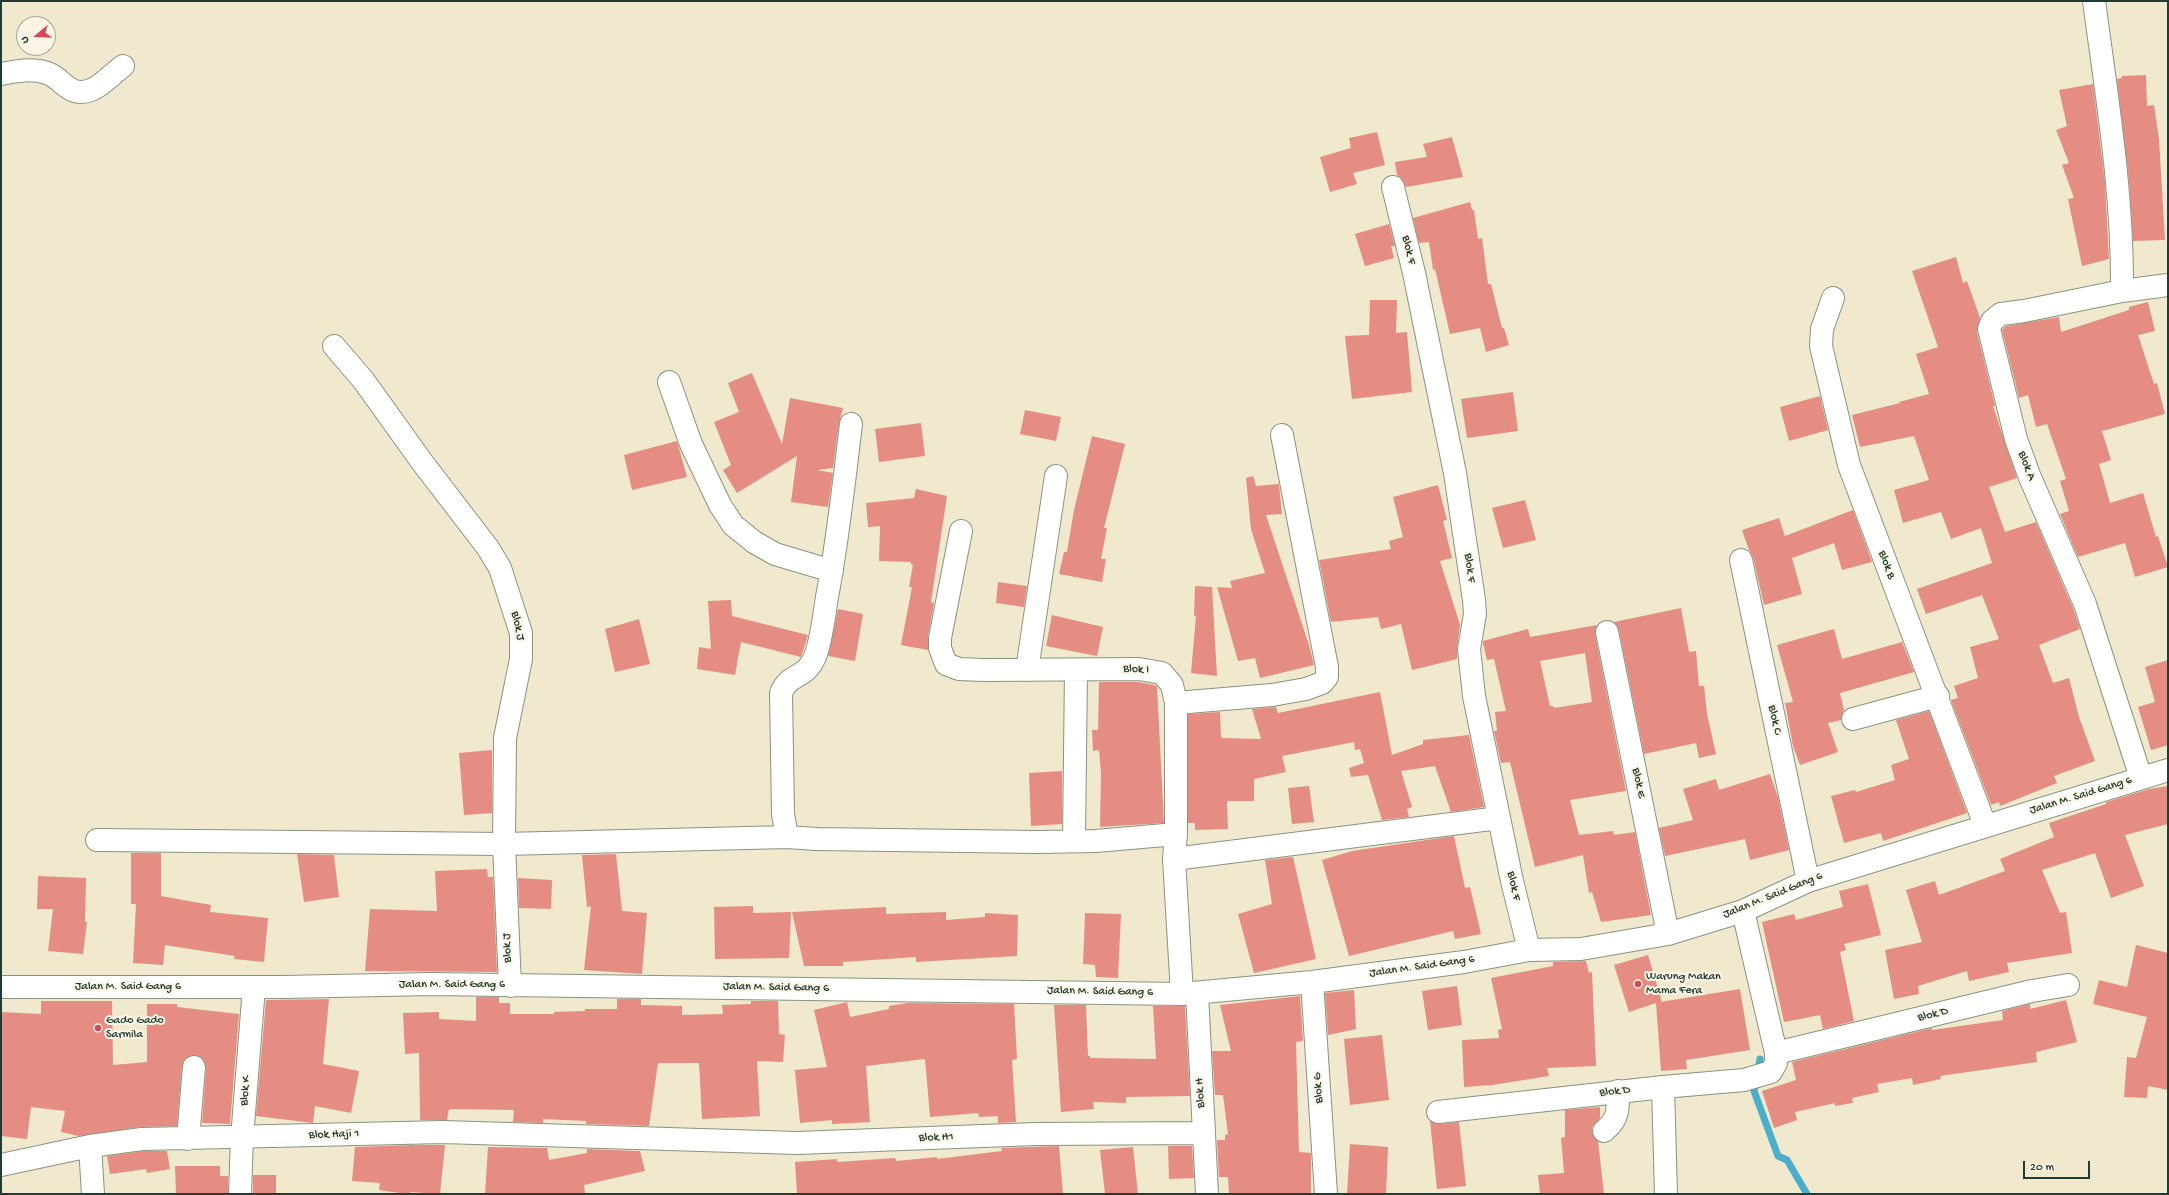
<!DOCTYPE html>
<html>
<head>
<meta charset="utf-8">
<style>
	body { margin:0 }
	#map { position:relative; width:2169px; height:1195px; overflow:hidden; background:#f0e9ce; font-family:"Gochi Hand",sans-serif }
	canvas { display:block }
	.frame { position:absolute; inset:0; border:2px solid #1f3d34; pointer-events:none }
	.north { position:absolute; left:16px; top:16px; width:40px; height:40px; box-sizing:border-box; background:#fcf5e5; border:1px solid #a4ab9e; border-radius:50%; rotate:251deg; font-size:11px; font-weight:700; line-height:16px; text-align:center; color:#1f3d34 }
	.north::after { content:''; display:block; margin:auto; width:14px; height:18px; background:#d1495b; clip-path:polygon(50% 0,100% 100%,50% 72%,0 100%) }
	.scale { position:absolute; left:2023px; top:1161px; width:67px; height:18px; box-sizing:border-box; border:2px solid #1f3d34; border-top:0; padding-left:5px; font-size:12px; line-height:14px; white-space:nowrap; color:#1f3d34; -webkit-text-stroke:3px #fcf5e5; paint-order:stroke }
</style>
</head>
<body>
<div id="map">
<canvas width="2169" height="1195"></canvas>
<div class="frame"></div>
<div class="north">U</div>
<div class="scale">20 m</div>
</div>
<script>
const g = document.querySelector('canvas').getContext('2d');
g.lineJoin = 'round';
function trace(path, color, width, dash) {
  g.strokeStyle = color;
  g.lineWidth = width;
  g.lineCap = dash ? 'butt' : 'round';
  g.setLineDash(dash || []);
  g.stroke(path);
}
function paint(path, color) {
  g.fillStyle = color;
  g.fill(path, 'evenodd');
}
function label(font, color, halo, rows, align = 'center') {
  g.font = font + ' "Gochi Hand",sans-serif';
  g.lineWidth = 4;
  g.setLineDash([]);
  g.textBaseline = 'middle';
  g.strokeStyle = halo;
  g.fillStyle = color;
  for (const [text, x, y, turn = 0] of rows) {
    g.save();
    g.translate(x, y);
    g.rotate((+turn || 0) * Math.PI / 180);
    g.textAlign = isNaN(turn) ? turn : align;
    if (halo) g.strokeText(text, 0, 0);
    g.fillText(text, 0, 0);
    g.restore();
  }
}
const stream = new Path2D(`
	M 1760,1059 L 1754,1091 L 1778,1156 L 1787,1160 L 1807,1194`);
const building = new Path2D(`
	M 2146,75 L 2147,106 L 2154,105 L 2159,139 L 2165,240 L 2133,241 L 2129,181 L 2117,79 L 2122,78 L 2122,76 Z
	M 2093,84 L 2105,183 L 2109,259 L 2082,266 L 2068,199 L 2074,198 L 2062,165 L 2069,163 L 2056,130 L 2067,126 L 2059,90 Z
	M 1377,132 L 1385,165 L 1353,173 L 1357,184 L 1330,192 L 1320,157 L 1351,148 L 1349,138 Z
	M 1452,137 L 1463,177 L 1406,187 L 1402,179 L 1397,175 L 1395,162 L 1427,157 L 1423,144 Z
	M 1470,202 L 1472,210 L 1474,210 L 1478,239 L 1482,238 L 1488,284 L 1491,284 L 1502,328 L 1504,328 L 1509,345 L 1486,352 L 1480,328 L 1450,334 L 1435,269 L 1433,270 L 1429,242 L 1419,243 L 1413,218 Z
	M 1389,224 L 1395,246 L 1391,246 L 1394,258 L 1365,266 L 1355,234 Z
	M 1956,257 L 1963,283 L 1967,281 L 1980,318 L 1977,332 L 1995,406 L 1993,406 L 2017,478 L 1989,487 L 2005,532 L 2036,522 L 2073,608 L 2080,629 L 2039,645 L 2053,683 L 2069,678 L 2079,717 L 2095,761 L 2054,776 L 2057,783 L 2000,806 L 1999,802 L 1991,805 L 1951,700 L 1958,698 L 1954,686 L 1978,678 L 1970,647 L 1999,639 L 1982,595 L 1926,614 L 1917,589 L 1992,563 L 1981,528 L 1951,539 L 1941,512 L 1903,523 L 1894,490 L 1929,480 L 1914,436 L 1860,447 L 1852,415 L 1900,403 L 1899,402 L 1929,394 L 1916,354 L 1938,347 L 1912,271 Z
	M 1370,300 L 1397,300 L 1396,333 L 1407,332 L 1412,392 L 1352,399 L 1345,336 L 1369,335 Z
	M 2148,302 L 2155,331 L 2138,335 L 2154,384 L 2157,383 L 2165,414 L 2102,431 L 2111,460 L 2099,464 L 2110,503 L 2143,493 L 2156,537 L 2158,536 L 2168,567 L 2135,577 L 2125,543 L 2078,557 L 2060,514 L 2069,511 L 2060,481 L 2066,479 L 2047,424 L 2036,427 L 2028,395 L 2019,398 L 2002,330 L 2006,326 L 2059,317 L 2061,332 L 2129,310 L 2129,307 Z
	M 752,373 L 782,444 L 790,398 L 843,408 L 839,423 L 833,468 L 817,470 L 833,473 L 828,507 L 791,502 L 797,456 L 737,493 L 723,470 L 731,465 L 714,422 L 739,412 L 728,383 Z
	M 1513,392 L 1518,431 L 1467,438 L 1461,399 Z
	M 1820,396 L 1828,430 L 1789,441 L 1780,407 Z
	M 1025,410 L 1061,417 L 1056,441 L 1020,434 Z
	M 921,423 L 925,456 L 879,462 L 875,429 Z
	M 1092,436 L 1125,444 L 1104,528 L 1107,528 L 1101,559 L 1106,559 L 1102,582 L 1059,574 L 1064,552 L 1067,552 L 1074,510 Z
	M 677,441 L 687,477 L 632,490 L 624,455 Z
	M 1253,476 L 1256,486 L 1279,484 L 1282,514 L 1266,515 L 1309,645 L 1314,665 L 1260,678 L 1255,658 L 1238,661 L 1217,587 L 1232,588 L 1230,581 L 1265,573 L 1251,529 L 1246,478 Z
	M 1438,485 L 1447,520 L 1443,521 L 1452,558 L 1440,561 L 1460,625 L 1457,647 L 1457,659 L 1412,670 L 1401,624 L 1381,629 L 1378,617 L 1331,622 L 1319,560 L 1391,549 L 1389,541 L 1403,537 L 1393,497 Z
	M 916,489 L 947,496 L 931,602 L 934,603 L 928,636 L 928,650 L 901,645 L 912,587 L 909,587 L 913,565 L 911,564 L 911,562 L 879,561 L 880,526 L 868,527 L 866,503 L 914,498 Z
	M 1525,500 L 1536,540 L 1503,548 L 1492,508 Z
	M 1853,510 L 1872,562 L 1842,570 L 1834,543 L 1792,558 L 1802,594 L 1764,605 L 1753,557 L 1749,550 L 1742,530 L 1779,518 L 1785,536 Z
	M 998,582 L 1027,586 L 1024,607 L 996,603 Z
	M 1195,586 L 1212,587 L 1217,676 L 1191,673 L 1196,616 L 1194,616 Z
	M 731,600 L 732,616 L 808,635 L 801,657 L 741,642 L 735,675 L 697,669 L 699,647 L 711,649 L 708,601 Z
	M 1681,608 L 1689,652 L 1696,651 L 1699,686 L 1704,686 L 1707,714 L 1716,754 L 1699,758 L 1696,743 L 1644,754 L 1619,630 L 1614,622 Z
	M 838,609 L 863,614 L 855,661 L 828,656 Z
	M 1052,615 L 1103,627 L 1097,656 L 1046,646 Z
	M 639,619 L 650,664 L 615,672 L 605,629 Z
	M 1597,625 L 1595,634 L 1626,791 L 1570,800 L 1579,835 L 1613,831 L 1614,835 L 1635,832 L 1651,915 L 1601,922 L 1592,892 L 1589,893 L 1583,855 L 1535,867 L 1510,762 L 1501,763 L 1494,731 L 1497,731 L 1495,712 L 1506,711 L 1494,659 L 1487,660 L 1483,643 L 1483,641 L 1528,629 L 1530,637 ZM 1585,653 L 1592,702 L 1554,708 L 1553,706 L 1550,706 L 1540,661 Z
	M 1834,629 L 1842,659 L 1902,642 L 1914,672 L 1840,693 L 1844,710 L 1841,720 L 1828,723 L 1838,752 L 1800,765 L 1793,746 L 1785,703 L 1793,702 L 1777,645 Z
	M 2168,660 L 2168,745 L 2151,750 L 2138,707 L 2155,702 L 2145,667 Z
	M 1099,682 L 1138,682 L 1155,685 L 1157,687 L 1164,823 L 1100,827 L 1101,773 L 1099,750 L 1093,751 L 1092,730 L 1098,730 Z
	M 1380,692 L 1392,755 L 1423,744 L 1423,740 L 1469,735 L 1484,807 L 1451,812 L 1435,766 L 1401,771 L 1412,807 L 1407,809 L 1409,817 L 1382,820 L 1368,775 L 1351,777 L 1349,768 L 1364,763 L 1360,749 L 1355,750 L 1354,742 L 1282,756 L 1286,772 L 1254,779 L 1254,801 L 1227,801 L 1228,829 L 1195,830 L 1195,823 L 1188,823 L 1188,714 L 1220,712 L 1221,738 L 1261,739 L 1252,709 L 1276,707 L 1278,713 Z
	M 1929,711 L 1967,813 L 1883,841 L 1881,833 L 1844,843 L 1831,796 L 1855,790 L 1856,792 L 1895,780 L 1891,765 L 1909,759 L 1896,720 Z
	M 492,750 L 492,813 L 464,815 L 459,753 Z
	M 1062,771 L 1062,824 L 1031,826 L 1029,773 Z
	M 1770,774 L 1778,797 L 1789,850 L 1750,860 L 1745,839 L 1665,856 L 1659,828 L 1693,820 L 1683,789 L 1716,779 L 1719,790 Z
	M 1309,786 L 1314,822 L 1292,824 L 1288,788 Z
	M 2168,786 L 2168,824 L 2125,835 L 2144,886 L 2111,898 L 2095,853 L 2042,870 L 2060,913 L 2066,912 L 2072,953 L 2007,963 L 2009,972 L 1969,981 L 1967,971 L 1918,986 L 1919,994 L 1894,999 L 1885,950 L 1922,942 L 1906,890 L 1935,881 L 1939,895 L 2005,871 L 2000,859 L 2054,837 L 2049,823 L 2106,804 L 2106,802 L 2149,789 Z
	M 1454,836 L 1465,888 L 1470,887 L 1481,934 L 1455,939 L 1453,931 L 1349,956 L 1322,860 L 1352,851 Z
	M 131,853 L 161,853 L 161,896 L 211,905 L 210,912 L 268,918 L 264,962 L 234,959 L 235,956 L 165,945 L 163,965 L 133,963 L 136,904 L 131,904 Z
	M 297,854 L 334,855 L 339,897 L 304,902 Z
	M 616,854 L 622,911 L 647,913 L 642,974 L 584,970 L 591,906 L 587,907 L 582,855 Z
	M 1293,857 L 1316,959 L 1254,973 L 1238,914 L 1272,904 L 1265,860 Z
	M 487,869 L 488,877 L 493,877 L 497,972 L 365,971 L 370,909 L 437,911 L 435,871 Z
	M 38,876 L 86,878 L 85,922 L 87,922 L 83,954 L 48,951 L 53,909 L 37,909 Z
	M 518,878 L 552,880 L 551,909 L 519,908 Z
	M 1868,884 L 1881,935 L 1844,944 L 1846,950 L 1840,952 L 1854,1021 L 1823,1029 L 1820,1015 L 1784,1022 L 1762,922 L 1794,914 L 1796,920 L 1843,907 L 1839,891 Z
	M 753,906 L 753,913 L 791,912 L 789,958 L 715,959 L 714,907 Z
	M 886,907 L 886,914 L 946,912 L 946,920 L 985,917 L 985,913 L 1018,915 L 1017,956 L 916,962 L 916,957 L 843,962 L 843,966 L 804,966 L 792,912 Z
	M 1085,913 L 1121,914 L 1118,978 L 1096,977 L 1095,965 L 1083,964 Z
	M 2136,945 L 2168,953 L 2168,1090 L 2148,1086 L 2147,1098 L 2124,1097 L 2127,1057 L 2136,1058 L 2147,1017 L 2093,1004 L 2099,980 L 2127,987 Z
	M 1648,955 L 1662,1002 L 1660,1002 L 1740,989 L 1750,1050 L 1686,1060 L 1687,1069 L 1661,1071 L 1656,1003 L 1629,1012 L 1614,965 Z
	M 1586,961 L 1589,973 L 1592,972 L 1596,1066 L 1547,1068 L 1549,1076 L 1492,1085 L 1464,1087 L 1462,1040 L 1499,1038 L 1498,1030 L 1502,1029 L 1491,978 L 1553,966 L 1553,962 Z
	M 1457,986 L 1462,1025 L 1428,1030 L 1422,991 Z
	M 1354,990 L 1356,1029 L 1328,1035 L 1325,993 Z
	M 1300,996 L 1303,1041 L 1296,1042 L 1299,1152 L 1311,1153 L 1311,1194 L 1229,1194 L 1228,1177 L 1219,1177 L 1217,1140 L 1225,1140 L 1225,1135 L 1228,1134 L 1223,1095 L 1215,1095 L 1212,1051 L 1231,1051 L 1220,1005 Z
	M 476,997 L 499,997 L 499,1003 L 510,1003 L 510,1014 L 554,1014 L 554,1012 L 585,1011 L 585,1009 L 617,1009 L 617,999 L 641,999 L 641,1005 L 682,1006 L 682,1015 L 723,1014 L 722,1005 L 751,1004 L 751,1001 L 778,1001 L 779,1034 L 785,1035 L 783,1062 L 757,1061 L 760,1116 L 702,1119 L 699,1063 L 658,1063 L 649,1126 L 586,1124 L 586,1121 L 543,1119 L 543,1123 L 513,1122 L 514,1110 L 449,1109 L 447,1120 L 420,1120 L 419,1053 L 405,1054 L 403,1013 L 439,1012 L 439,1019 L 476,1021 Z
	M 329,999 L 323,1064 L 359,1071 L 351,1113 L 315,1106 L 313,1123 L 256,1116 L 266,1000 Z
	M 2066,1000 L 2077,1042 L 2036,1052 L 2037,1062 L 1940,1076 L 1941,1079 L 1913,1085 L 1912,1078 L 1877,1084 L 1879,1092 L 1852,1098 L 1853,1103 L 1835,1106 L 1835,1103 L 1795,1112 L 1797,1120 L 1774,1128 L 1762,1091 L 1796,1080 L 1792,1062 L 1932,1028 L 1932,1030 L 2003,1020 L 2002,1011 L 2030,1004 L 2030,1009 Z
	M 41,1001 L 112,1001 L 113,1065 L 147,1062 L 147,1004 L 177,1004 L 177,1007 L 239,1014 L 230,1124 L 202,1123 L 206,1068 L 201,1057 L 195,1055 L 184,1060 L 182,1066 L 177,1126 L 140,1127 L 79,1136 L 61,1132 L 65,1111 L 31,1107 L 27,1139 L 1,1136 L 1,1012 L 41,1014 Z
	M 847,1002 L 850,1017 L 889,1009 L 889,1006 L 908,1003 L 1014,1004 L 1017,1059 L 1012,1060 L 1016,1122 L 998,1123 L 998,1116 L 979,1117 L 978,1113 L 930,1117 L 925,1059 L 866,1066 L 870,1122 L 832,1124 L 832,1120 L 800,1123 L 795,1070 L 827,1067 L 814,1010 Z
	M 1054,1005 L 1086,1005 L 1088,1056 L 1090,1056 L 1090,1058 L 1156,1059 L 1153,1006 L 1185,1006 L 1190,1096 L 1126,1097 L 1126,1103 L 1093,1102 L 1094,1109 L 1061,1112 Z
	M 1382,1035 L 1389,1100 L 1350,1105 L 1344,1039 Z
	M 1600,1107 L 1600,1118 L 1592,1127 L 1592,1133 L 1598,1141 L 1604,1194 L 1540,1194 L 1538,1175 L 1564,1173 L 1561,1138 L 1565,1137 L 1565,1110 Z
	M 1430,1121 L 1439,1124 L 1459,1122 L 1466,1186 L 1437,1189 Z
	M 1350,1144 L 1388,1147 L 1386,1194 L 1347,1194 Z
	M 411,1145 L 445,1145 L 440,1194 L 410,1192 L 410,1194 L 406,1194 L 379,1190 L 380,1183 L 352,1181 L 355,1147 Z
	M 1059,1146 L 1063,1194 L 797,1194 L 795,1162 L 837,1159 L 837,1162 L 895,1158 L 896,1161 L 937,1157 L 937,1159 L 1002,1151 L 1001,1148 Z
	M 1168,1146 L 1192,1146 L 1194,1178 L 1169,1179 Z
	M 488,1147 L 547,1148 L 549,1160 L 587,1153 L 587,1149 L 640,1151 L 645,1171 L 584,1185 L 585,1194 L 485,1194 Z
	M 1133,1147 L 1138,1194 L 1105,1194 L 1100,1150 Z
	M 143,1151 L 167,1151 L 170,1169 L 147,1173 L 146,1169 L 110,1174 L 107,1156 Z
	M 175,1166 L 220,1166 L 220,1176 L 228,1176 L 228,1194 L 176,1194 Z
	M 253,1175 L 276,1175 L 276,1194 L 253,1194 Z`);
const minor = new Path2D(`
	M 2094,1 C 2107,98 2123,194 2122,291
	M 1,74 C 16,71 32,68 47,73 C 64,79 68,98 91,90 C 102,86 113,73 123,66
	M 1393,187 L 1414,273 L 1455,473 L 1474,600 L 1475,614 L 1469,649 L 1474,696 L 1512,881 L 1529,950
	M 1833,298 L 1822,329 L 1821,346 L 1849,465 L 1985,825
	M 334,346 L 364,381 L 422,462 L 488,548 L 500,568 L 521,633 L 521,659 L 505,738 L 504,844 L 510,986
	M 669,382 L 691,444 L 720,505 L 733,525 L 754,542 L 775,554 L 832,571
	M 851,424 C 844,482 838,540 827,597 C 824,616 822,636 816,654 C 807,680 789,672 781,693 L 783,814 L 787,837 L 816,839 L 1038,842 L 1096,841 L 1176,834
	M 961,531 L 940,638 L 940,648 L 946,664 L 959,669 L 983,670 L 1139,669 L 1162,673 L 1172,685 L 1176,703 L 1176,834 L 1174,859 L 1182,994
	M 1741,560 L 1808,881
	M 1607,632 L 1668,934
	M 1027,670 L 1056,476
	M 1176,703 L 1272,695 L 1306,689 L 1322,683 L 1327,677 L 1327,667 L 1282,435
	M 1853,719 L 1938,696
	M 2141,778 L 2085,604 L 2029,475 L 2016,439 L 1989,329 L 1992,321 L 2001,314 L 2024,311 L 2122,291 L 2168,285
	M 97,840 L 504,844 L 787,837
	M 1074,840 L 1076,670
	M 1174,859 L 1499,818
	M 1312,982 L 1326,1194
	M 1,987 L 284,987 L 431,984 L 1182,994 L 1312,982 L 1464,962 L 1529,950 L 1581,949 L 1668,934 L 1743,911 L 1808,881 L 2168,770
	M 1197,993 L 1207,1194
	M 1776,1053 L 2032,991 L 2068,985
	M 1663,1087 L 1666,1194
	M 1438,1112 L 1663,1087 L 1744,1080 L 1771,1072 L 1776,1063 L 1776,1053 L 1743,911
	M 1604,1131 C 1619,1119 1618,1109 1618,1091
	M 188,1139 L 194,1067
	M 90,1146 L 93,1194
	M 1,1165 L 90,1146 L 142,1139 L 443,1132 L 797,1143 L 1036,1134 L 1203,1133
	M 240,1194 L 242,1138 L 254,987`);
const markers = [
	[1638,984,4,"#d1495b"],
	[98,1028,4,"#d1495b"]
];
const streetNames = [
	["Blok F",1408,250,76],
	["Blok A",2026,466,69],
	["Blok B",1886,565,69],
	["Blok F",1469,568,82],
	["Blok J",517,626,78],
	["Blok I",1136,670,3],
	["Blok C",1774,720,78],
	["Blok E",1638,783,78],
	["Jalan M. Said Gang 6",2081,796,-17],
	["Blok F",1513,886,77],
	["Jalan M. Said Gang 6",1773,896,-22],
	["Blok J",508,948,-93],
	["Jalan M. Said Gang 6",1422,967,-8],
	["Jalan M. Said Gang 6",452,985],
	["Jalan M. Said Gang 6",128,987],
	["Jalan M. Said Gang 6",776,988,1],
	["Jalan M. Said Gang 6",1100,992,1],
	["Blok D",1933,1015,-14],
	["Blok G",1319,1088,-94],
	["Blok K",246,1091,-86],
	["Blok D",1615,1092,-6],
	["Blok H",1201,1093,-93],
	["Blok Haji 1",334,1135,-2],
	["Blok H1",936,1138,-2]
];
const poiNames = [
	["Warung Makan",1646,977],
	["Mama Fera",1646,991],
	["Gado Gado",106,1021],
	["Sarmila",106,1035]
];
trace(stream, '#4baeca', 7);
paint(building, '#e68d83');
trace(minor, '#889381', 24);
trace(minor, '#fff', 22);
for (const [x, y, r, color] of markers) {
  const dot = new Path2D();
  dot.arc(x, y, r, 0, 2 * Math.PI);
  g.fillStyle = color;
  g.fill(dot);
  trace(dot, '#fcf5e5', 1.5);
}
label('12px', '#1f3d34', '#fcf5e5', streetNames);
label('12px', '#1f3d34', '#fcf5e5', poiNames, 'left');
</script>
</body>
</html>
